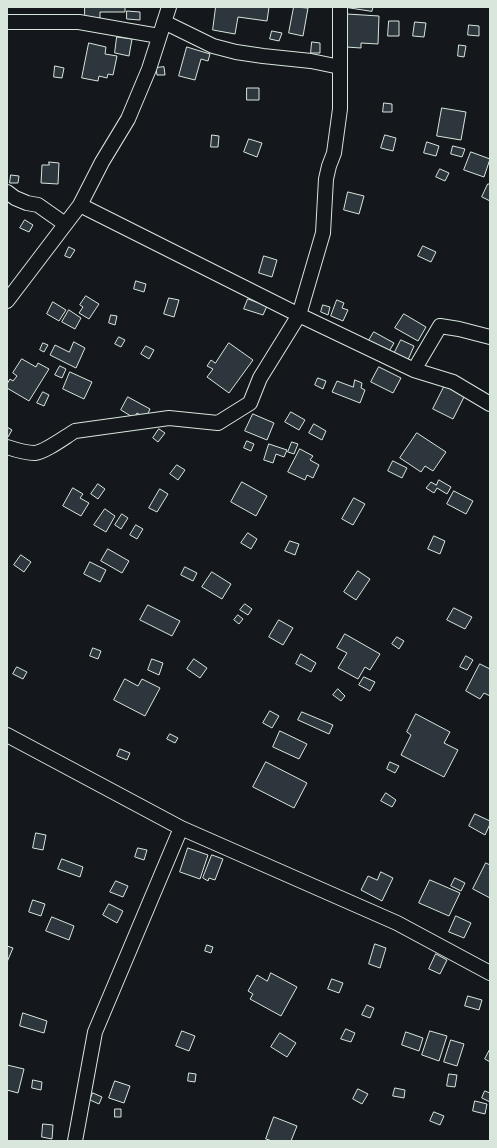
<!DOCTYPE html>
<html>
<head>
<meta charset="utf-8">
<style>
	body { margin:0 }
	#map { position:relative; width:497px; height:1148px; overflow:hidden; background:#14181c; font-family:Rubik,sans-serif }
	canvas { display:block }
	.frame { position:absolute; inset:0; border:8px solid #d8e6dc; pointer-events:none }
</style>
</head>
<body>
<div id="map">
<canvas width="497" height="1148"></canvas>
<div class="frame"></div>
</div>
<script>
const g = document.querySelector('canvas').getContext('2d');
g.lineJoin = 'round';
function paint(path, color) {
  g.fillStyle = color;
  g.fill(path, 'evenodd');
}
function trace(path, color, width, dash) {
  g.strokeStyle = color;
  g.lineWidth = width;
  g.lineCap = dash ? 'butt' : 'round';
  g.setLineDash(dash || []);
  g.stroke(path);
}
const building = new Path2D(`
	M 85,7 L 125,7 L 125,12 L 100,12 L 100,18 L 85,18 Z
	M 216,7 L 269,7 L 267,21 L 238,17 L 235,34 L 213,30 Z
	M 294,7 L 308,8 L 303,36 L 289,33 Z
	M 344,7 L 373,7 L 372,11 Z
	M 127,11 L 140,12 L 140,20 L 127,19 Z
	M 347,14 L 379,16 L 378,44 L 361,43 L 361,48 L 346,47 Z
	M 389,21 L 399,21 L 399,36 L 388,36 Z
	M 415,22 L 426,23 L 424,37 L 413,36 Z
	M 469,25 L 479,26 L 479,36 L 468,35 Z
	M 272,31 L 282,33 L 279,41 L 270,39 Z
	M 117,37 L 132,39 L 129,56 L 115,53 Z
	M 312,42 L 320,43 L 320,53 L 311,53 Z
	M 89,43 L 106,47 L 105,54 L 117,56 L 113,75 L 108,74 L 107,78 L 99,76 L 98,81 L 82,78 Z
	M 459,45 L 466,46 L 464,57 L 458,56 Z
	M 187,47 L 210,54 L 208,61 L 201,59 L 195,80 L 179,76 Z
	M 55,66 L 64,68 L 62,78 L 54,77 Z
	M 164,67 L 165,75 L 157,75 L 156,68 Z
	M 247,88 L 259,88 L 259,100 L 247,100 Z
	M 384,103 L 392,104 L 392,112 L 383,112 Z
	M 442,108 L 466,112 L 461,140 L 437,136 Z
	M 212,135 L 219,136 L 218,147 L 211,147 Z
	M 385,135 L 396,138 L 393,151 L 381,148 Z
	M 249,139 L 262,143 L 257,157 L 244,152 Z
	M 427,142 L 439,146 L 436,156 L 424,153 Z
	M 453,146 L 465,149 L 462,157 L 451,154 Z
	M 471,152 L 490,159 L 484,177 L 464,170 Z
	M 49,162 L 59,163 L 58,184 L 41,183 L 42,165 L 49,165 Z
	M 440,169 L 449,173 L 445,181 L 436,177 Z
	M 11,175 L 19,176 L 18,183 L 10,183 Z
	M 488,184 L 490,184 L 490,201 L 482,197 Z
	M 348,192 L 364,196 L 359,214 L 344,210 Z
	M 25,220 L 33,225 L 29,232 L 20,228 Z
	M 423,246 L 436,252 L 431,262 L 418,256 Z
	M 69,247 L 75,250 L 70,258 L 65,256 Z
	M 264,256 L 277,260 L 272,277 L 259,273 Z
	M 136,281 L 146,284 L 144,292 L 134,289 Z
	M 86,296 L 99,304 L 89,319 L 79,313 L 83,307 L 80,305 Z
	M 169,298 L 179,300 L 174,317 L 164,314 Z
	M 248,299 L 267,306 L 263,315 L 244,309 Z
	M 337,300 L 344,303 L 342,308 L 348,310 L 343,321 L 331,316 Z
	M 53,302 L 66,310 L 59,321 L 47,314 Z
	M 323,305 L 330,307 L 328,315 L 321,312 Z
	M 69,310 L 81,318 L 75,329 L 62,322 Z
	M 404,314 L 426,327 L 418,341 L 395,328 Z
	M 111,315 L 117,316 L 115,325 L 109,323 Z
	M 374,332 L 394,343 L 388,353 L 368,342 Z
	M 119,337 L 125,340 L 121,347 L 115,344 Z
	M 401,340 L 414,346 L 407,362 L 393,356 Z
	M 74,342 L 85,348 L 76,368 L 50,355 L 55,345 L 69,352 Z
	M 43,343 L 48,345 L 44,352 L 40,350 Z
	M 229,343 L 253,360 L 229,393 L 207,377 L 213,369 L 207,366 L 211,360 L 215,363 Z
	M 146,346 L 154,350 L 149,359 L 141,354 Z
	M 22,359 L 36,367 L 38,363 L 49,369 L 29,401 L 7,388 L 7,384 L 10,379 L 13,381 L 17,376 L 13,373 Z
	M 60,366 L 66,369 L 62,378 L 55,375 Z
	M 379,367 L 401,378 L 393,393 L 371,382 Z
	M 70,372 L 92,382 L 84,399 L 63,389 Z
	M 318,378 L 326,381 L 323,389 L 315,385 Z
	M 355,380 L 362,383 L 361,388 L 365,390 L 360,403 L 332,392 L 337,381 L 353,387 Z
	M 445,385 L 465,395 L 453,419 L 433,409 Z
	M 43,392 L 49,395 L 44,406 L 37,403 Z
	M 128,397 L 150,409 L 146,418 L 137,413 L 134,418 L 121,410 Z
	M 291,412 L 305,420 L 299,430 L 285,422 Z
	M 253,414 L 274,423 L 267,440 L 245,431 Z
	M 314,424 L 326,431 L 322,440 L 309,433 Z
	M 7,427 L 12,430 L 8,437 L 7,436 Z
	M 159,429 L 165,433 L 158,442 L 153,438 Z
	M 417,433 L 446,452 L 433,471 L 425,466 L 421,472 L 400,458 Z
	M 247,441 L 254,444 L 251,451 L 244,448 Z
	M 292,442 L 298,444 L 294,454 L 288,452 Z
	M 269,444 L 287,450 L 284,457 L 276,454 L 273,463 L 264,460 Z
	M 300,449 L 313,456 L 310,460 L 319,465 L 313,478 L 307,475 L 305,480 L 288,472 Z
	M 393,461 L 407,468 L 402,478 L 388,471 Z
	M 177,465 L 185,470 L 178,480 L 170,474 Z
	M 439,480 L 451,487 L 447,494 L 437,488 L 434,493 L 426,488 L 431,482 L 436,485 Z
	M 242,482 L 267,496 L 256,516 L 231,502 Z
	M 98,484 L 105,489 L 98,499 L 91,494 Z
	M 73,488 L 83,494 L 80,498 L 89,503 L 81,516 L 63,506 Z
	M 160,489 L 168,494 L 157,512 L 149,508 Z
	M 454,491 L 473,501 L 466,514 L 447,504 Z
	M 354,498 L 365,504 L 353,525 L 342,519 Z
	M 105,509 L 115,516 L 106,532 L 94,525 Z
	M 122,514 L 128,518 L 121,529 L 115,525 Z
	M 136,525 L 143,529 L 137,539 L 130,535 Z
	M 248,533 L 257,539 L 251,549 L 241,543 Z
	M 434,536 L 445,541 L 440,554 L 428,549 Z
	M 290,541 L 299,544 L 295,555 L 285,551 Z
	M 108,549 L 129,561 L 122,573 L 101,561 Z
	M 21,555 L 31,562 L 24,572 L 14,565 Z
	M 90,562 L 106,570 L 100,582 L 84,574 Z
	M 185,567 L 197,573 L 193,581 L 181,575 Z
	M 358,571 L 370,579 L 356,600 L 344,592 Z
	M 212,572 L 231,584 L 222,599 L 202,587 Z
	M 245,604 L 252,609 L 248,615 L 240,610 Z
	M 148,605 L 180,621 L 172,636 L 140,620 Z
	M 454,608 L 472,617 L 465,629 L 447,620 Z
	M 238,615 L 243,619 L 239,624 L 234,620 Z
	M 279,620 L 293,628 L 283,645 L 269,637 Z
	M 345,634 L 380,654 L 370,670 L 365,667 L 358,679 L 338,668 L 347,653 L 337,648 Z
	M 397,637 L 404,641 L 399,649 L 392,644 Z
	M 93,648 L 101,651 L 98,659 L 90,656 Z
	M 301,654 L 316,663 L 311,672 L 296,664 Z
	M 466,656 L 473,660 L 467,670 L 460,667 Z
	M 152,659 L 163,663 L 159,675 L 148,670 Z
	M 194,659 L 207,668 L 200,678 L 187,669 Z
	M 480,664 L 490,669 L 490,696 L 484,693 L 480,699 L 466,691 Z
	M 17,667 L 27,672 L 23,679 L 13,674 Z
	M 364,677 L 375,682 L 370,691 L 359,685 Z
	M 125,679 L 138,686 L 142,679 L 160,688 L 145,716 L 114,700 Z
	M 338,689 L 345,696 L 341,701 L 333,695 Z
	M 270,711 L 279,716 L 272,728 L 263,723 Z
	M 302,712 L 333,725 L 329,734 L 298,720 Z
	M 416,714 L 450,732 L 444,743 L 458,750 L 444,777 L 401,755 L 411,735 L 407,732 Z
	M 280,731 L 307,744 L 299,759 L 273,747 Z
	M 170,734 L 178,738 L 175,743 L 167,739 Z
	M 120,749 L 130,753 L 127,760 L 117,756 Z
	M 266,762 L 307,783 L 294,808 L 253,787 Z
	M 390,762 L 399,766 L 395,773 L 387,769 Z
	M 386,793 L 396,800 L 392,807 L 381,801 Z
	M 475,814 L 490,821 L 490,824 L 485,835 L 469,826 Z
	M 36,833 L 46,835 L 43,850 L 33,848 Z
	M 138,848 L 147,850 L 144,860 L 135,857 Z
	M 188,848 L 208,855 L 200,879 L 180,872 Z
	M 212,855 L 223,859 L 215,880 L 209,878 L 208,881 L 203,878 Z
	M 62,859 L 83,867 L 80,877 L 58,869 Z
	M 486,863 L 490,865 L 490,898 L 473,889 Z
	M 381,872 L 393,878 L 382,901 L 361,890 L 368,876 L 377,880 Z
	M 455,878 L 465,883 L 461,891 L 451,886 Z
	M 430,880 L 460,893 L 449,916 L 419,903 Z
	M 116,881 L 128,886 L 123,897 L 110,892 Z
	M 33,900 L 45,904 L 41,916 L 29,912 Z
	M 109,904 L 123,911 L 117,923 L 103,915 Z
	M 456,916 L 471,923 L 464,938 L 449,932 Z
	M 52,917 L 74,926 L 69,940 L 46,931 Z
	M 375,944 L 386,948 L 380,968 L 369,964 Z
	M 207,945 L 213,947 L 211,953 L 205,951 Z
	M 7,946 L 13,948 L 7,962 Z
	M 436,954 L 447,960 L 440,974 L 429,969 Z
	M 271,973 L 297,987 L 281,1016 L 250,999 L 253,994 L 248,991 L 257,975 L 267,981 Z
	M 332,979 L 343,983 L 339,993 L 328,989 Z
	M 468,996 L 482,1000 L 479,1010 L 465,1006 Z
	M 367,1005 L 374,1008 L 370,1018 L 362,1015 Z
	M 23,1013 L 47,1021 L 44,1033 L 20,1026 Z
	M 346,1029 L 355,1033 L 351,1042 L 341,1039 Z
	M 182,1031 L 195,1036 L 189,1051 L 176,1046 Z
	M 430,1031 L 447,1036 L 439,1061 L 422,1055 Z
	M 406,1032 L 423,1038 L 419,1051 L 402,1045 Z
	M 280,1033 L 296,1043 L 287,1057 L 271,1047 Z
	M 451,1040 L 464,1044 L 457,1066 L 444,1062 Z
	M 490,1049 L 490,1062 L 485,1059 Z
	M 7,1065 L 24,1069 L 18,1093 L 7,1090 Z
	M 189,1073 L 196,1074 L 195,1082 L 188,1081 Z
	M 449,1074 L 457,1075 L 455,1087 L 447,1086 Z
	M 33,1080 L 42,1082 L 41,1090 L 32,1088 Z
	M 115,1081 L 130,1086 L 124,1103 L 109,1098 Z
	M 395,1088 L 405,1090 L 404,1098 L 393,1096 Z
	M 358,1089 L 368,1094 L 362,1104 L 353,1099 Z
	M 485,1091 L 490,1093 L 490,1102 L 482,1098 Z
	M 93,1093 L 102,1097 L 99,1104 L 90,1100 Z
	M 475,1101 L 487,1104 L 485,1114 L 473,1111 Z
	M 115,1109 L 121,1109 L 121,1117 L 115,1117 Z
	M 434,1112 L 444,1116 L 440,1125 L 430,1121 Z
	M 274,1117 L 297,1126 L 291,1141 L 272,1141 L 266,1139 Z
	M 43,1124 L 53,1125 L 52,1139 L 42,1137 Z`);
const street = new Path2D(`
	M 7,22 L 79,22 L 159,36
	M 164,22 L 213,46 L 236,52 L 263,56 L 311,61 L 340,67
	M 7,192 L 15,198 L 27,203 L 38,205 L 65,224
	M 80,205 L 299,315 L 414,370 L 453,382 L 490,404
	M 7,301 L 80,205 L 102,162 L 128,119 L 149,69 L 169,7
	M 414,370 L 440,326 L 459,329 L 490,337
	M 7,447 C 16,450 26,453 35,453 C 45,452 65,437 75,431 L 169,418 L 218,423 L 250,403 L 260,378 L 299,315 L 323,233 L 326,179 L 329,166 L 334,153 L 340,109 L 340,7
	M 7,735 L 181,828 L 397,923 L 490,973
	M 75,1141 L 95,1032 L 181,828`);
paint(building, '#2c363c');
trace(building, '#d8e6dc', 1);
trace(street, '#d8e6dc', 16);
trace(street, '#14181c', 14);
</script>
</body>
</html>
